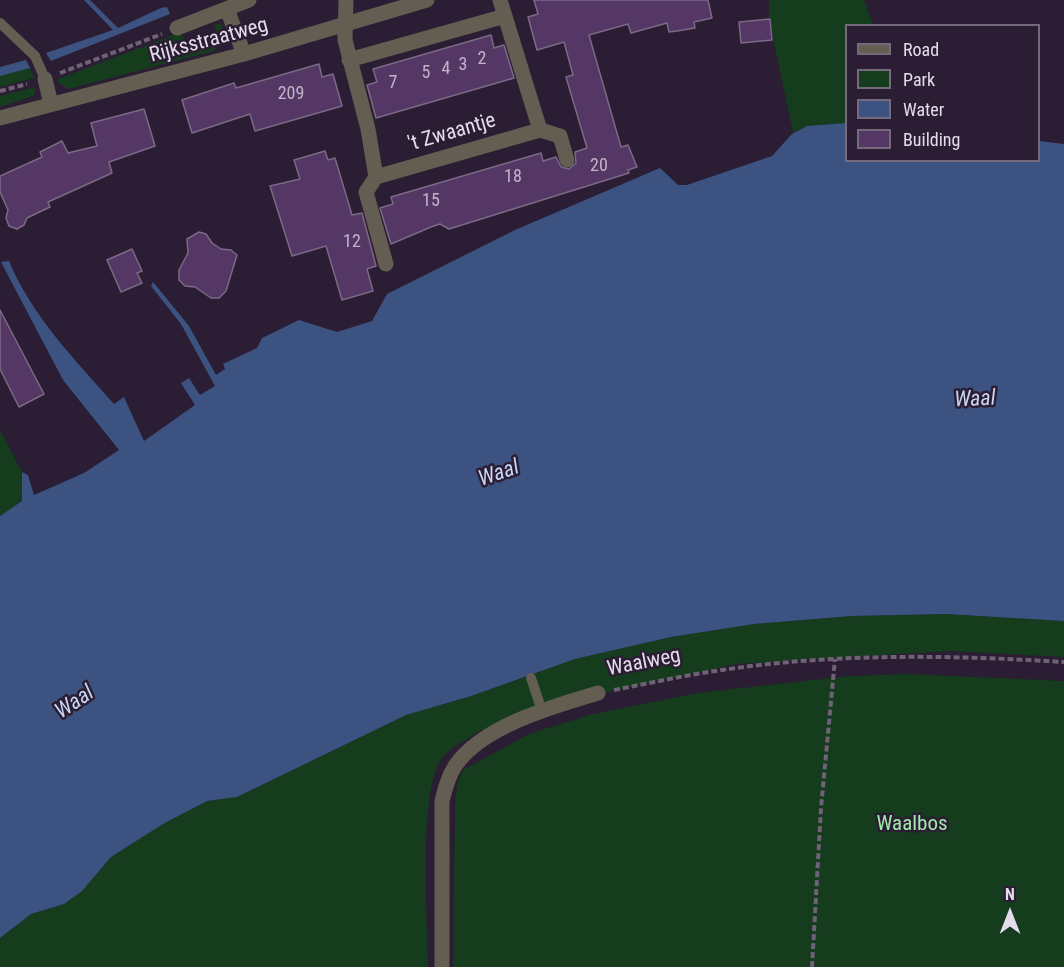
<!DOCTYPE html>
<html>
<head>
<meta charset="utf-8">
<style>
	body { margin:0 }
	#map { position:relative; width:1064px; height:967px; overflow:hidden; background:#2b1d33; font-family:"Roboto Condensed",sans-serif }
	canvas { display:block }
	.legend { position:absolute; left:845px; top:24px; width:195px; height:138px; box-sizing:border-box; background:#2b1d33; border:2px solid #75697d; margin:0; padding:8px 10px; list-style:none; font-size:18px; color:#e5dceb }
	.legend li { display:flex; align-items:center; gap:12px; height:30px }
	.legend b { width:30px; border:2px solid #75697d }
	.north { position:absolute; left:980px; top:883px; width:60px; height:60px; -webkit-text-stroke:4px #2b1d33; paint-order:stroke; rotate:0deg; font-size:16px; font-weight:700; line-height:24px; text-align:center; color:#e5dceb }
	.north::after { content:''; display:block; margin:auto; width:21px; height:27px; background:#e5dceb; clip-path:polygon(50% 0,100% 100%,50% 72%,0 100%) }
</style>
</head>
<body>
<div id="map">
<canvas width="1064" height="967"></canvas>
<ul class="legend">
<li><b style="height:8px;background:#645d52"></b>Road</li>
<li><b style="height:16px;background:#143c1d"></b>Park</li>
<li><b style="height:16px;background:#3c5382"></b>Water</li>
<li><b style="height:16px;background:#553765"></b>Building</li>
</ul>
<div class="north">N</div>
</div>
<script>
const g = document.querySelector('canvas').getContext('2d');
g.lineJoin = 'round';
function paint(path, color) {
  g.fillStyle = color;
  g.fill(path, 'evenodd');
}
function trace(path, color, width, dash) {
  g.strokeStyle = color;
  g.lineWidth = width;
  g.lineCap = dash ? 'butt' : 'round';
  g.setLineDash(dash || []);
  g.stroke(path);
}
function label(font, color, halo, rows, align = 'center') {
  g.font = font + ' "Roboto Condensed",sans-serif';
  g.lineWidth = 5;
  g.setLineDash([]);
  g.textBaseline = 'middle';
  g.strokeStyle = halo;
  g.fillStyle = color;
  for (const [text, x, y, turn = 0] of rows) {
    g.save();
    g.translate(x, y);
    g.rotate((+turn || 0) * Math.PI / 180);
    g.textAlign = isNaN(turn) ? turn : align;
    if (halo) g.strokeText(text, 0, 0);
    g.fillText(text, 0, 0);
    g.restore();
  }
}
const green = new Path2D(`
	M 769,0 L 864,0 L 873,25 L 846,26 L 846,123 L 807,126 L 793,133 L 769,18 Z
	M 221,23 L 226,37 L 214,51 L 68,89 L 58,82 L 58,79 L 181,32 L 190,53 L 220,41 L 214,25 Z
	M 30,68 L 34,78 L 0,87 L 0,76 Z
	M 35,87 L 34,96 L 0,107 L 0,96 Z
	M 0,430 L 22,472 L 22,501 L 0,516 Z
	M 946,614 L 1064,621 L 1064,657 L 949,651 L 736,664 L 549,705 L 482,732 L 481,730 C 470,738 452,746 443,757 C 417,789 428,922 428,967 L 0,967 L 0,938 L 31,914 L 64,904 L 82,891 L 111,857 L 163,824 L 207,801 L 237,797 L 406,715 L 471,696 L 575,659 L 671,637 L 754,624 L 851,616 Z
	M 907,674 L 1064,681 L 1064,967 L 453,967 L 455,803 L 457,784 L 463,770 L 529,734 L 589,715 L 697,693 L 850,676 Z`);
const water = new Path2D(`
	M 84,0 L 90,0 L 118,28 L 161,8 L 167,7 L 170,14 L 51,61 L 46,53 L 113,30 Z
	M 26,60 L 30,68 L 0,76 L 0,67 Z
	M 846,123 L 846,160 L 1038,160 L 1039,141 L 1064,144 L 1064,621 L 946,614 L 851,616 L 754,624 L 671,637 L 575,659 L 471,696 L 406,715 L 237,797 L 207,801 L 163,824 L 111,857 L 82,891 L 64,904 L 31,914 L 0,938 L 0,516 L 22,501 L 22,472 L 28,475 L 34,495 L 84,473 L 119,450 L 63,380 L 1,262 L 9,261 C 31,315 76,361 114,404 L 124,397 L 144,441 L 195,405 L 181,383 L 189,378 L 200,395 L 215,386 L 181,324 L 151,286 L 153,282 L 189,326 L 216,375 L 225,369 L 223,364 L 257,348 L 262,338 L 299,320 L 337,332 L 372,321 L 387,294 L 515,230 L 660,168 L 678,185 L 687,185 L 772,156 L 792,134 L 807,126 Z`);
const building = new Path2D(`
	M 534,0 L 708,0 L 712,18 L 694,22 L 695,28 L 677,31 L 669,32 L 667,23 L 631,33 L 628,24 L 589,35 L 621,147 L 628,145 L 637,167 L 628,170 L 629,173 L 449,229 L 440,224 L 431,227 L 391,244 L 380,208 L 393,204 L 391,197 L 541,153 L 543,161 L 556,157 L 561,167 L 569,169 L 576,163 L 575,152 L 587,148 L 566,77 L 573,75 L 564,42 L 537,50 L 528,17 L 538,14 Z
	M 770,19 L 772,40 L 741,43 L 739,22 Z
	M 491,35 L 494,48 L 504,45 L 514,78 L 376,118 L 367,85 L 377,82 L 373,69 Z
	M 319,64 L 322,77 L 333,74 L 342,106 L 255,131 L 250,114 L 192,133 L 182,100 L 234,83 L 236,88 Z
	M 144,109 L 155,146 L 109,162 L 112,173 L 48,202 L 50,207 L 27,218 L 24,225 L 17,229 L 9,226 L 6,218 L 8,210 L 0,192 L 0,176 L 42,157 L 40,152 L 62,141 L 68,153 L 97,146 L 91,123 Z
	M 325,151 L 328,160 L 335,158 L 352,215 L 362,213 L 376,266 L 367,269 L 373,291 L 342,300 L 326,246 L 292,256 L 270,186 L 300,179 L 294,160 Z
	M 199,232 L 206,234 L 212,243 L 221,249 L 231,250 L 237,255 L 226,291 L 219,298 L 211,298 L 195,287 L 185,286 L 179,280 L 179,270 L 188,253 L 187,239 Z
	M 132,249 L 142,271 L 137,273 L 142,283 L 121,292 L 107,260 Z
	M 0,310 L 44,394 L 19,407 L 0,369 Z`);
const path = new Path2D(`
	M 60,73 L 162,34
	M 0,91 L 27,84
	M 614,690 C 650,683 686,675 722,670 C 836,653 950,655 1064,662
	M 812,967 L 821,808 L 835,659`);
const service = new Path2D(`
	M 0,23 L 35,56 L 45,79
	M 531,678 L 542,711`);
const minor = new Path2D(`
	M 346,0 L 345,40 L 368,129 L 376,177 L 540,130 L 500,0
	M 227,9 L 244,54
	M 177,28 L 249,0
	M 349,60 L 505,16
	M 45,79 L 51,104
	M 540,130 L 560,136 L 567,160
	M 376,177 L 366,192 L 386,264
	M 442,967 L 442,801 C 445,789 448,777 455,766 C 482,726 554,706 598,693`);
const tertiary = new Path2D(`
	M 0,118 L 244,54 L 427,0`);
const numberNames = [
	["2",482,59],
	["3",463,65],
	["4",446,69],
	["5",426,73],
	["7",393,83],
	["209",291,94],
	["20",599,166],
	["18",513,177],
	["15",431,201],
	["12",352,242]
];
const streetNames = [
	["Rijksstraatweg",209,41,-15],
	["'t Zwaantje",452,133,-16],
	["Waalweg",644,663,-11]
];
const parkNames = [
	["Waalbos",912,825]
];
const waterNames = [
	["Waal",975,400,-3],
	["Waal",499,474,-19],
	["Waal",75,703,-34]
];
paint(green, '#143c1d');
paint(water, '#3c5382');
paint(building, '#553765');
trace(building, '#7b6a85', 1.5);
trace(path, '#6f6276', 4, [6, 3]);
trace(service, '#645d52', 10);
trace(minor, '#645d52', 15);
trace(tertiary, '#645d52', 15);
label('18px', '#c1b3ca', null, numberNames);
label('21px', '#e5dceb', '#2b1d33', streetNames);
label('21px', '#a0eaab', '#2b1d33', parkNames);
label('italic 22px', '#c7d6f5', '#2b1d33', waterNames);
</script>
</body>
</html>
